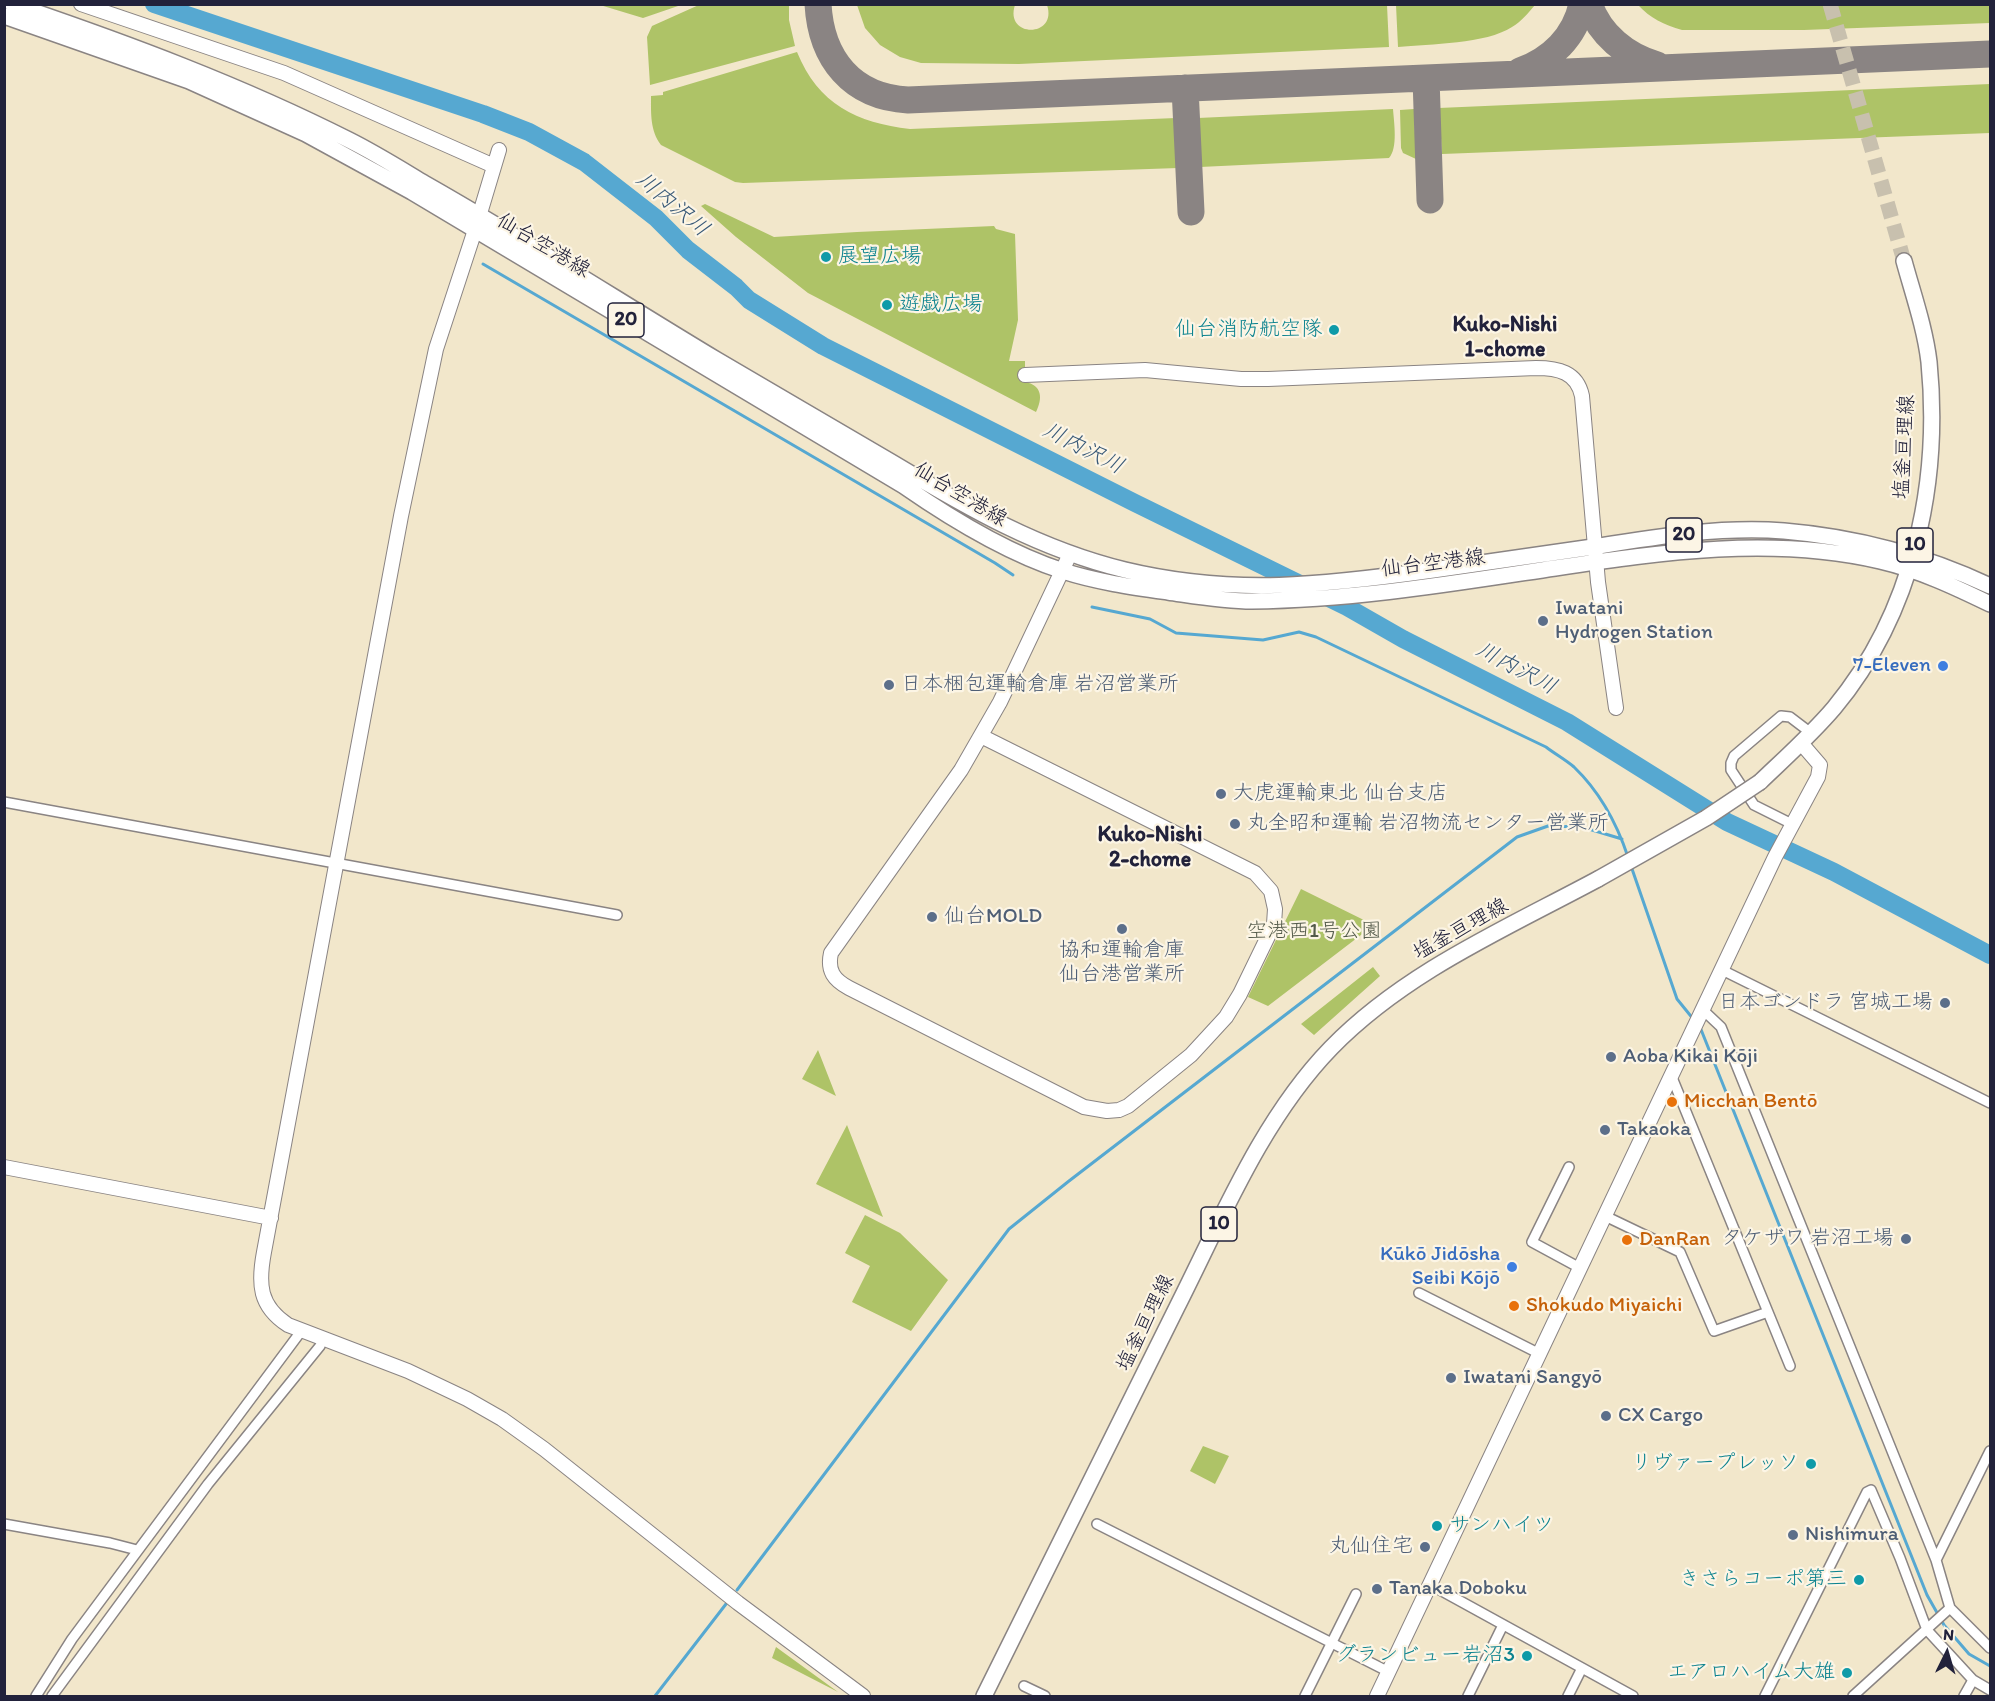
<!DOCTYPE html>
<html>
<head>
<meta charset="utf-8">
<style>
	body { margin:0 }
	#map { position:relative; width:1995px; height:1701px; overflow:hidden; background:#f2e7cb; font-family:Itim,sans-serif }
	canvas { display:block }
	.frame { position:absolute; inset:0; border:6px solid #22223b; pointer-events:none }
	.north { position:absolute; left:1917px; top:1623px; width:60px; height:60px; -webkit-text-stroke:4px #fcf5e5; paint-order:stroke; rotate:5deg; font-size:16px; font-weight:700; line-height:24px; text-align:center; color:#22223b }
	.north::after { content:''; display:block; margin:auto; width:21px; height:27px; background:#22223b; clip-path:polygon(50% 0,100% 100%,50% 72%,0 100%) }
</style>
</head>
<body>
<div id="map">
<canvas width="1995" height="1701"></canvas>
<div class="frame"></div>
<div class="north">N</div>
</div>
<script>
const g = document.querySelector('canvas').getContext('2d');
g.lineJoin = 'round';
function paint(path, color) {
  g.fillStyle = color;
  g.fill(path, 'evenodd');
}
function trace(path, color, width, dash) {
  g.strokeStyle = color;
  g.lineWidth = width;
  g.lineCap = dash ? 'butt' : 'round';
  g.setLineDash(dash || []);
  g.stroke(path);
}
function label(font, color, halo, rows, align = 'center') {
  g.font = font + ' Itim,"Klee One",sans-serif';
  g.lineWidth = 4.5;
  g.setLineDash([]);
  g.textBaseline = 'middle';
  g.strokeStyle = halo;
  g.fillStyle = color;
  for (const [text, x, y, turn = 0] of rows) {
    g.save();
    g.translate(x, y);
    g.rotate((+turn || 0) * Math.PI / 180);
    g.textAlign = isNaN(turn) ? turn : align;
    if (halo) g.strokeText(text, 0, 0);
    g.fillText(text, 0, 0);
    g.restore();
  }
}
const green = new Path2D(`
	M 701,4 L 789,5 L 789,20 L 795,46 L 650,85 L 647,37 L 652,26 Z
	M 600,5 L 681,4 L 681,5 L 643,18 Z
	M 857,5 L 1015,5 C 1004,38 1058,38 1047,5 L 1387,5 L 1389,47 L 1019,64 L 921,63 L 900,57 L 880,45 L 865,28 Z
	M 1396,5 L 1396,4 L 1535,5 C 1528,13 1522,21 1512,27 C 1486,44 1430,44 1398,47 Z
	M 1638,5 L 1990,5 L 1990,23 L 1804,30 L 1682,30 C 1664,25 1650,18 1638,5 Z
	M 797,52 C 818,104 857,123 910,129 L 1176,118 L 1178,168 L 743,183 L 735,182 L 661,145 C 650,131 651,113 651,96 L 663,95 L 663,92 Z
	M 1990,84 L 1990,133 L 1442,154 L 1439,108 Z
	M 1393,109 C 1394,123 1398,148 1389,158 L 1200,167 L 1198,118 Z
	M 1414,109 L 1416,159 L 1403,153 L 1401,148 L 1400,110 Z
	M 705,204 L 774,237 L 857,232 L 994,226 L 996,229 L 1015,234 L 1018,320 L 1009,361 L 1025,361 L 1025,382 C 1042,385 1043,398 1036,412 L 808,293 L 736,237 L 701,206 Z
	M 1301,889 L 1374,925 L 1268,1006 L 1248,997 Z
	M 1373,967 L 1380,976 L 1314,1035 L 1301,1024 Z
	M 818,1050 L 836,1096 L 802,1079 Z
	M 847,1125 L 883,1217 L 816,1184 Z
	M 865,1215 L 900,1233 L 948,1280 L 911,1331 L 852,1302 L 870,1266 L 845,1253 Z
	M 1203,1446 L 1229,1456 L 1215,1484 L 1190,1471 Z
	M 776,1647 L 838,1692 L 772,1658 Z`);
const stream = new Path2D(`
	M 483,264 L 995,563 L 1013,575
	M 1092,607 L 1150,619 L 1176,633 L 1263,640 L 1299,632 L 1316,637 L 1546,747 C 1555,754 1566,760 1574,767 C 1599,791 1617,824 1628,857
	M 1631,866 L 1677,999 L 1694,1020
	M 1700,1027 L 1927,1595 L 1944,1625 L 1969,1654 L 1990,1666
	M 737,1590 L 1009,1229 L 1069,1181 L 1517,837 L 1548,826 L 1582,827 L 1622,839
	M 655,1696 L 726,1604`);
const river = new Path2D(`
	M 154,4 L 483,114 L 529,132 L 584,162 L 656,218 L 688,250 L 736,287 L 749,300 L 823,346 L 1135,503 L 1347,607 L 1403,639 L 1567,722 L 1727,822 L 1834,872 L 1990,955`);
const taxiway = new Path2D(`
	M 818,4 C 821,59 852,97 908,100 L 1990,54
	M 1589,4 C 1600,35 1626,56 1657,65
	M 1520,71 C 1551,60 1575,37 1582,4
	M 1426,78 L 1430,200
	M 1185,88 L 1191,212`);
const primaryTunnel = new Path2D(`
	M 1830,4 L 1904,261`);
const street = new Path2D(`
	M 4,802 L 617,915
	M 1792,824 L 1754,805 L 1731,770 L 1731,763 L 1734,756 L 1781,716 L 1790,717 L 1811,733
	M 1722,970 L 1990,1103
	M 1703,1010 L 1721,1027 L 1936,1560 L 1950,1608 L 1990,1648
	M 1671,1075 L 1790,1366
	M 1569,1167 L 1532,1242 L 1580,1268
	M 1605,1216 L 1680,1252 L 1714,1331 L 1768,1312
	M 1419,1293 L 1540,1354
	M 4,1524 L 110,1543 L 137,1550
	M 1097,1524 L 1389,1672
	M 1936,1560 L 1990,1451
	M 1431,1585 L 1633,1696
	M 1024,1686 L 1045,1696
	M 36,1696 L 72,1639 L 302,1330
	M 52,1696 L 208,1484 L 320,1346 L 323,1338
	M 1305,1696 L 1356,1594
	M 1468,1696 L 1503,1625
	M 1568,1696 L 1582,1668
	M 1765,1696 L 1867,1492 L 1871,1490 L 1900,1558 L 1927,1630 L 1973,1680 L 1990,1690
	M 1853,1696 L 1950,1608
	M 1964,1696 L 1973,1680`);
const secondary = new Path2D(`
	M 81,4 L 284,73 L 494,166
	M 499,150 L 475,230 L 436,349 L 401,516 L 264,1252 C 258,1284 259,1306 288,1325 L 408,1371 L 467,1399 L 502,1419 L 544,1449 L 738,1603 L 863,1696
	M 1025,375 L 1145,370 L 1241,379 L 1268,379 L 1536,368 C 1558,368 1577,372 1582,396 L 1598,582 L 1616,708
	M 981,736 L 1255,873 L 1271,891 L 1275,909 L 1274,924 L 1240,994 L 1226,1017 L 1191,1055 L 1128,1106 L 1119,1110 L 1107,1111 L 1084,1107 L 849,988 C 834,980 827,971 831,953 L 961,770 L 1000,702 L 1070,554
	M 4,1167 L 271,1218
	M 1377,1696 L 1775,857 L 1818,777 L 1820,765 L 1801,743`);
const primary = new Path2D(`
	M 12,4 C 127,43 240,85 349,140 C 375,153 399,168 424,183 C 523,239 619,301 717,360 C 776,394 834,429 893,463 C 968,508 1039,549 1125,570 C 1233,596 1326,585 1433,570 C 1486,562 1540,555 1593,547 C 1655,537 1721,526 1784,531 C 1856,537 1926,556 1990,586
	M 4,16 L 189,81 L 306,134 L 412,192 L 904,486 C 953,520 1007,553 1063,571 C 1097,582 1133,587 1168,592 C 1196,596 1224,601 1252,601 C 1354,600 1455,583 1555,568 C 1663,552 1773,536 1880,561 C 1919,570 1955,587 1990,604
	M 1760,782 C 1785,758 1811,735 1834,708 C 1913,613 1941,484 1929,362 C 1925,328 1913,294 1904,261
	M 984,1696 C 1049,1567 1113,1437 1177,1307 C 1221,1220 1262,1119 1331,1048 C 1405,972 1505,929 1598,879`);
const primaryBridge = new Path2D(`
	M 1598,879 L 1706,818 L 1760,782`);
const markers = [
	[826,257,6,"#0f9aa8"],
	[887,305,6,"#0f9aa8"],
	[1334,330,6,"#0f9aa8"],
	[1543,621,6,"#5c6f8a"],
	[1943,666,6,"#3f7fe0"],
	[889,685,6,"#5c6f8a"],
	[1221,794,6,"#5c6f8a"],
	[1235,824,6,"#5c6f8a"],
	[932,917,6,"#5c6f8a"],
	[1122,929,6,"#5c6f8a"],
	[1945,1003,6,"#5c6f8a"],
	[1611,1057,6,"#5c6f8a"],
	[1672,1102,6,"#e8710a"],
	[1605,1130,6,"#5c6f8a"],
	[1906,1239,6,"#5c6f8a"],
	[1627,1240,6,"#e8710a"],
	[1512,1267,6,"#3f7fe0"],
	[1514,1306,6,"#e8710a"],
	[1451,1378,6,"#5c6f8a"],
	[1606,1416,6,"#5c6f8a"],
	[1811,1464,6,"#0f9aa8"],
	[1437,1526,6,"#0f9aa8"],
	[1793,1535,6,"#5c6f8a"],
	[1425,1547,6,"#5c6f8a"],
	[1859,1580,6,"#0f9aa8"],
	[1377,1589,6,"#5c6f8a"],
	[1527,1656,6,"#0f9aa8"],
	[1847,1673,6,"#0f9aa8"]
];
const shields = [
	[626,320,36],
	[1684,535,36],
	[1915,545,36],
	[1219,1224,36]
];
const shieldNames = [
	["20",626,320],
	["20",1684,535],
	["10",1915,545],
	["10",1219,1224]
];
const streetNames = [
	["仙台空港線",543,246,31],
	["塩釜亘理線",1905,447,-87],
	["仙台空港線",960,495,31],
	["仙台空港線",1433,564,-7],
	["塩釜亘理線",1461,930,-29],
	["塩釜亘理線",1146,1323,-64]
];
const cultureNames = [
	["展望広場",838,257,"left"],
	["遊戯広場",899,305,"left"],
	["仙台消防航空隊",1322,330],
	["リヴァープレッソ",1799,1464],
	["サンハイツ",1449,1526,"left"],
	["きさらコーポ第三",1847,1580],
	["グランビュー岩沼3",1515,1656],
	["エアロハイム大雄",1835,1673]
];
const serviceNames = [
	["Iwatani",1555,609],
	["Hydrogen Station",1555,633],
	["日本梱包運輸倉庫 岩沼営業所",901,685],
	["大虎運輸東北 仙台支店",1233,794],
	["丸全昭和運輸 岩沼物流センター営業所",1247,824],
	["仙台MOLD",944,917],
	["協和運輸倉庫",1122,951,"center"],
	["仙台港営業所",1122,975,"center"],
	["日本ゴンドラ 宮城工場",1933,1003,"right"],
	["Aoba Kikai Kōji",1623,1057],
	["Takaoka",1617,1130],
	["タケザワ 岩沼工場",1894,1239,"right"],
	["Iwatani Sangyō",1463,1378],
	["CX Cargo",1618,1416],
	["Nishimura",1805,1535],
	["丸仙住宅",1413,1547,"right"],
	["Tanaka Doboku",1389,1589]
];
const shopNames = [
	["7-Eleven",1931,666],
	["Kūkō Jidōsha",1500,1255],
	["Seibi Kōjō",1500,1279]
];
const parkNames = [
	["空港西1号公園",1314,932]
];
const foodNames = [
	["Micchan Bentō",1684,1102],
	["DanRan",1639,1240],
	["Shokudo Miyaichi",1526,1306]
];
const waterNames = [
	["川内沢川",672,205,40],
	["川内沢川",1083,449,27],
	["川内沢川",1516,669,28]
];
const neighbourhoodNames = [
	["Kuko-Nishi",1505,325],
	["1-chome",1505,350],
	["Kuko-Nishi",1150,835],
	["2-chome",1150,860]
];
paint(green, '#aec367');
trace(stream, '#56a8d1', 3);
trace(river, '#56a8d1', 18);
trace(taxiway, '#8a8483', 27);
trace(primaryTunnel, '#c8c0ae', 15, [15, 8]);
trace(street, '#8a8483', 12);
trace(secondary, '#8a8483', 16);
trace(primary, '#8a8483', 18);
trace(street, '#fff', 9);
trace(secondary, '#fff', 14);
trace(primary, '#fff', 15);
trace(primaryBridge, '#8a8483', 18, []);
trace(primaryBridge, '#fff', 15);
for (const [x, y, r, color] of markers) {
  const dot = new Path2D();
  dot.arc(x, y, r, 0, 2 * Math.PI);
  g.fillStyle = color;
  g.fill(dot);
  trace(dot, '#fcf5e5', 2);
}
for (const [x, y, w] of shields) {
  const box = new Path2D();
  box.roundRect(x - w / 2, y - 17, w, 34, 4.5);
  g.fillStyle = '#fcf5e5';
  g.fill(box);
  trace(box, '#22223b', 1.5);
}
label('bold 20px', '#22223b', null, shieldNames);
label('21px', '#22223b', '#fcf5e5', streetNames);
label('21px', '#0d838f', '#fcf5e5', cultureNames, 'right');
label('21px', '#4e5e75', '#fcf5e5', serviceNames, 'left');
label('21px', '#366cbe', '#fcf5e5', shopNames, 'right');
label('21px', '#535a4a', '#fcf5e5', parkNames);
label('21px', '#c56008', '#fcf5e5', foodNames, 'left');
label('italic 22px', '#375877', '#fcf5e5', waterNames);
label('bold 22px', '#22223b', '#fcf5e5', neighbourhoodNames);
</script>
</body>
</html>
